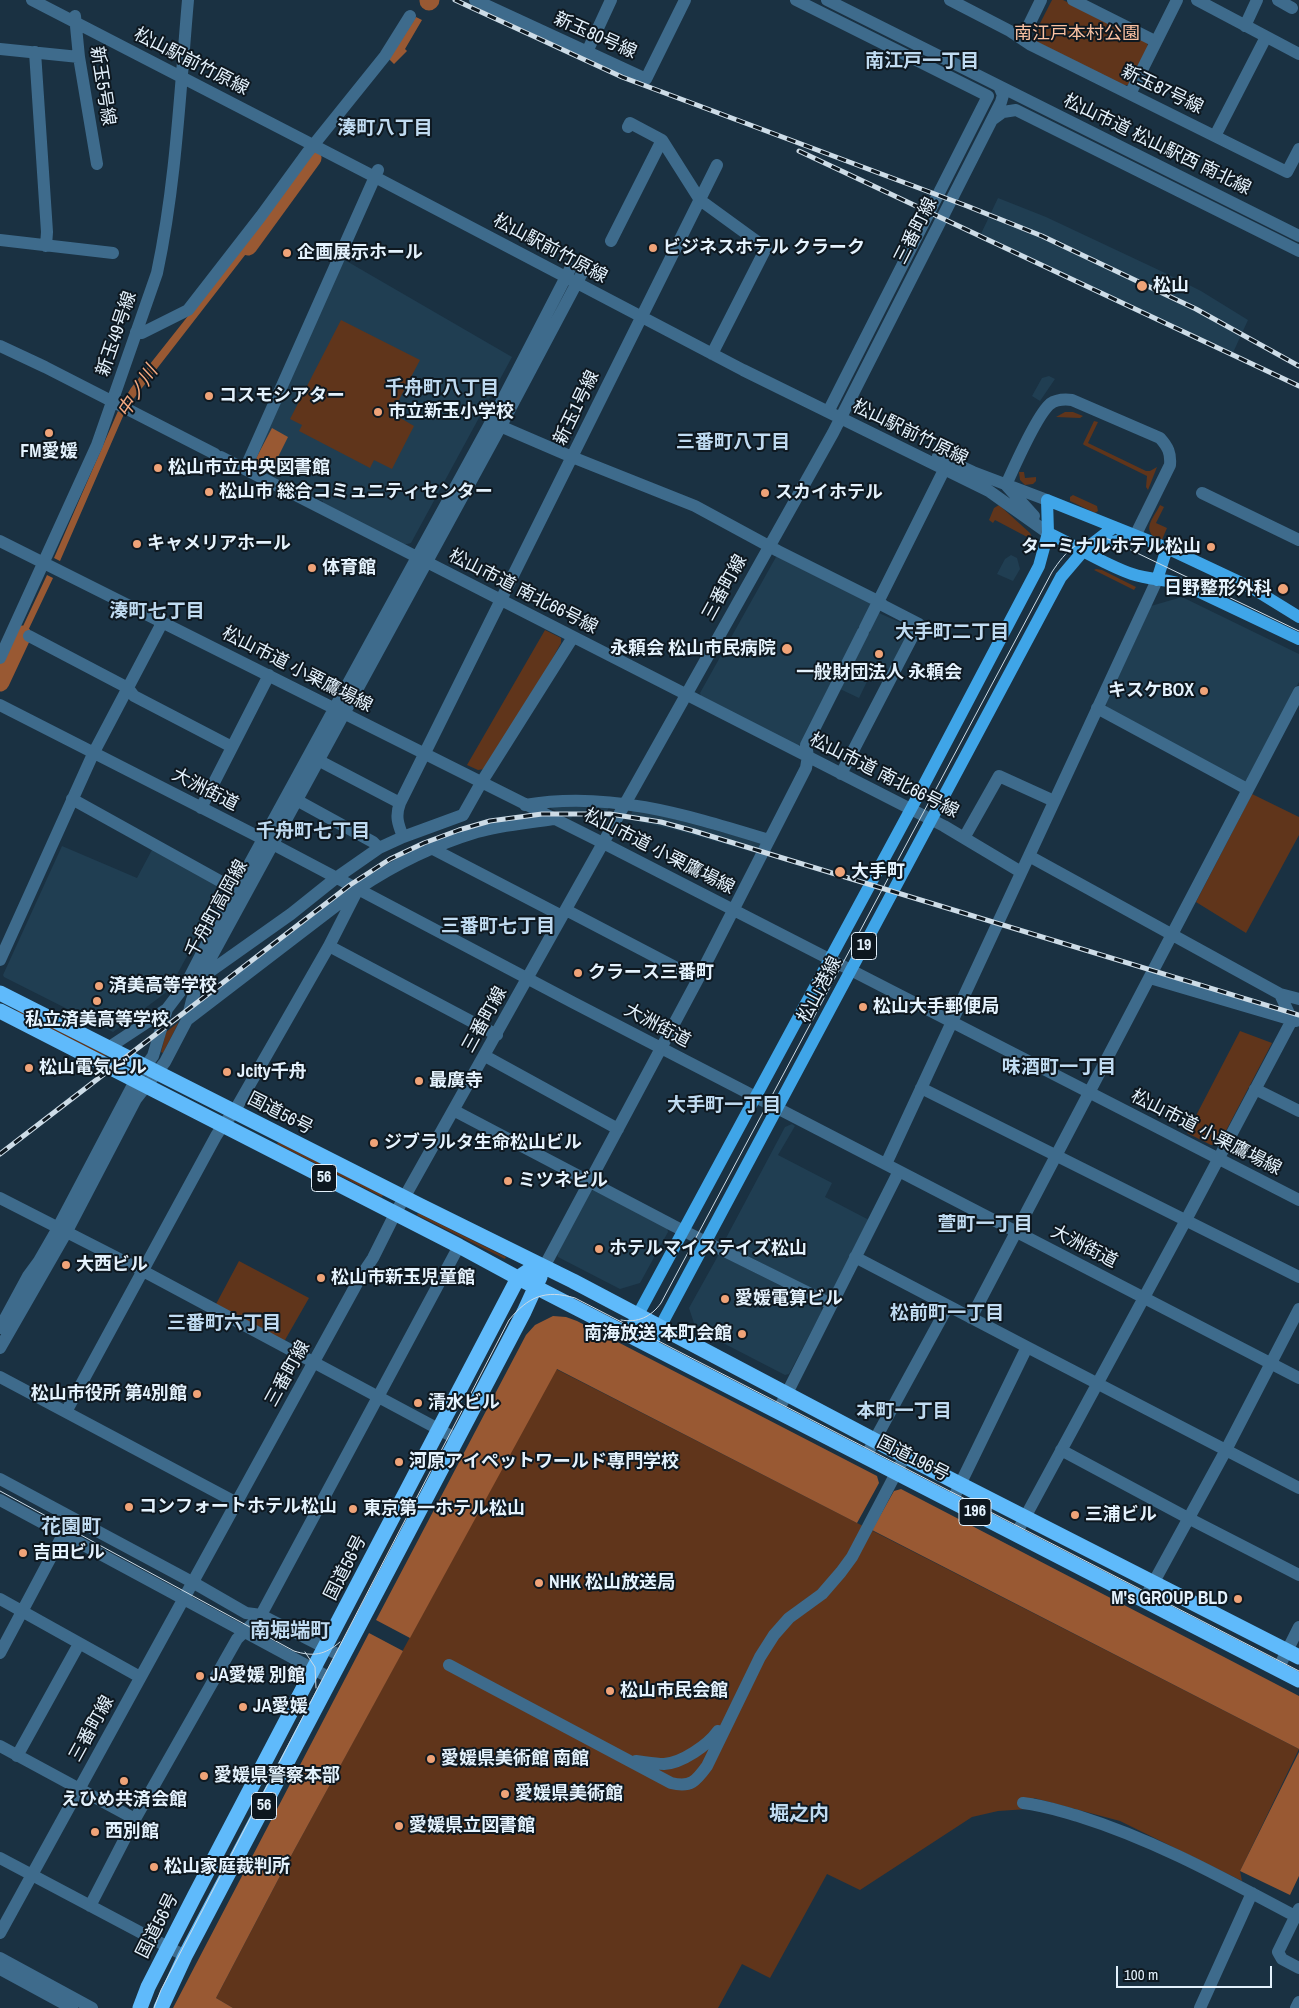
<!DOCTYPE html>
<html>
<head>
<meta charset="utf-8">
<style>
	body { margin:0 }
	#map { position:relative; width:1299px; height:2008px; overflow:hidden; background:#1a3142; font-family:"Archivo Narrow",sans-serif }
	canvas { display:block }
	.scale { position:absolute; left:1116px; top:1966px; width:156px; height:22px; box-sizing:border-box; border:2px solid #e4f2fd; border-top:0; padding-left:6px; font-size:15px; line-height:18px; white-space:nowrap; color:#e4f2fd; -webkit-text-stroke:4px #0e1820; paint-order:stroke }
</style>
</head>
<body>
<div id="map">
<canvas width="1299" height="2008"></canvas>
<div class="scale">100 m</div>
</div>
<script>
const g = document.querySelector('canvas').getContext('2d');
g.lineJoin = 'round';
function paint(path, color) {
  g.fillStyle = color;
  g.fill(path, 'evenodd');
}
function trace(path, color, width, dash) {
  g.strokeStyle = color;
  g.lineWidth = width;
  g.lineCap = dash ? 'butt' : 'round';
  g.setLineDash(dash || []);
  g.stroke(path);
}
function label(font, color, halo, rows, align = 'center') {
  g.font = font + ' "Archivo Narrow","Noto Sans JP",sans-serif';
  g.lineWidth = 4;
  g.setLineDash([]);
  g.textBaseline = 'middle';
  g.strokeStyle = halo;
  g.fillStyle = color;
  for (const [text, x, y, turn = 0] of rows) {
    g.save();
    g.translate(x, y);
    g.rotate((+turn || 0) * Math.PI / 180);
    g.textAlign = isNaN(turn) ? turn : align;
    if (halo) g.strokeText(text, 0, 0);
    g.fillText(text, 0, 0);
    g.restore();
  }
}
const built = new Path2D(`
	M 998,198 L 1046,217 L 1163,272 L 1201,291 L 1248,320 L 1231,357 L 979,238 Z
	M 343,259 L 512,357 L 411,543 L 403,545 L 322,505 L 323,501 L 316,498 L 313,499 L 249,467 Z
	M 1049,376 L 1055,379 L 1040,401 L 1032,396 L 1042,378 Z
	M 1011,555 L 1017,558 L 1020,569 L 1013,581 L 997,574 L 1005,559 Z
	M 779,556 L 870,601 L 872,606 L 801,744 L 797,747 L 701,696 L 700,693 L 776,557 Z
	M 1182,597 L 1299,654 L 1299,682 L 1245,783 L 1107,708 L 1106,703 L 1151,606 Z
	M 879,613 L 908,626 L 910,631 L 890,670 L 876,663 L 859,698 L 840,689 Z
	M 545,805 L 610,806 L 603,817 L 573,815 L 571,819 Z
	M 634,808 L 762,843 L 756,853 L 680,831 L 629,819 Z
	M 62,846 L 137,878 L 153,848 L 221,885 L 223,890 L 168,991 L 113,1032 L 4,977 L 3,975 Z
	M 792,1124 L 795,1126 L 778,1155 L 832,1183 L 825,1197 L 869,1220 L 830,1295 L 826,1297 L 727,1245 L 725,1240 L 785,1127 Z
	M 594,1190 L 667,1228 L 668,1232 L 640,1283 L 620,1289 L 558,1257 L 557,1254 L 590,1191 Z
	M 719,1254 L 820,1306 L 822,1311 L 789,1374 L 785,1375 L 696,1329 L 689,1308 Z`);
const green = new Path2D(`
	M 1052,0 L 1063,0 L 1147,42 L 1148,47 L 1128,85 L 1123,85 L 1035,41 L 1033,37 Z
	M 341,320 L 420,360 L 392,413 L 414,426 L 392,469 L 374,460 L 370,468 L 299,431 L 302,425 L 290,419 Z
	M 1065,412 L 1073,412 L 1083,416 L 1080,418 L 1056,417 Z
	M 1094,421 L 1098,422 L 1088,443 L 1146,471 L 1150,471 L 1157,467 L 1148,490 L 1146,487 L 1147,476 L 1084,445 L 1083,444 Z
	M 1019,472 L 1024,472 L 1025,478 L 1036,477 L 1036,481 L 1033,484 L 1025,485 L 1020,480 Z
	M 1073,495 L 1097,506 L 1098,511 L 1095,513 L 1070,501 L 1070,497 Z
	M 999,505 L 1030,533 L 1035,543 L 1029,542 L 1031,539 L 995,520 L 993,523 L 989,520 L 994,508 Z
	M 1160,505 L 1164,507 L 1156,523 L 1167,528 L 1161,542 C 1140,530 1152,521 1160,505 Z
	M 1096,569 L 1102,570 L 1136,587 L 1134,590 L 1094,570 Z
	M 545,630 L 561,638 L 561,643 L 527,705 L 485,769 L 478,770 L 467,765 Z
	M 1252,794 L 1299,817 L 1299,835 L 1246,933 L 1196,902 Z
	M 18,1010 L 106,1055 L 104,1057 L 17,1012 Z
	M 179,1022 L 163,1053 L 161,1052 L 166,1032 Z
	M 1240,1031 L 1272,1043 L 1219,1144 L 1211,1145 L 1187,1133 Z
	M 278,1142 L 383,1195 L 382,1197 L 277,1144 Z
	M 418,1213 L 506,1257 L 505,1259 L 417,1215 Z
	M 239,1261 L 309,1298 L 285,1340 L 280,1341 L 215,1306 Z
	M 556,1369 L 1299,1749 L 1240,1871 L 1242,1881 L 1120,1821 L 1034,1798 L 1028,1809 L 998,1811 L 972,1817 L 860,1890 L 827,1874 L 770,1978 L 742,1964 L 718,2008 L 233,2008 L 216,1998 L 280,1876 Z`);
const water = new Path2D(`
	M 416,17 L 422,20 L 405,49 L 407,51 L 394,64 L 389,59 Z
	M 309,157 L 315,160 L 276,214 L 271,211 Z
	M 260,225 L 266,228 L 128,406 L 122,403 L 131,388 Z
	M 118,411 L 124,414 L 60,561 L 54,558 Z
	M 272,428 L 288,437 L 270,473 L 253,464 Z
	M 47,575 L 53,578 L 15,658 L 9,656 Z
	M 5,663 L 11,666 L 0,690 L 0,675 Z
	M 553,1316 L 566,1317 L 577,1321 L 877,1476 L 879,1483 L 857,1523 L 557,1369 L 410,1638 L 376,1620 L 526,1335 L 535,1325 Z
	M 901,1489 L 1299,1696 L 1299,1749 L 872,1530 L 894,1491 Z
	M 369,1633 L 403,1651 L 280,1876 L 216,1998 L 233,2008 L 173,2008 Z
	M 1299,1752 L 1299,1876 L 1290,1895 L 1240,1871 Z`);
const river = new Path2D(`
	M 429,1 L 430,0
	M 248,246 L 312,158
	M 0,682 L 22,635`);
const minor = new Path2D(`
	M 32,0 L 375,177 L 743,370 L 989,491 L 1048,533
	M 475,0 L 646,79 L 685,0
	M 796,0 L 988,96 L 828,412
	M 827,0 L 1299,236
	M 950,0 L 1010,31 L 1031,45 L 1287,172 L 1299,149
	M 1073,0 L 1155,41
	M 1197,0 L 1299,54
	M 1278,0 L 1292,8
	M 75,16 L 79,57 L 97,164
	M 1245,26 L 1257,0
	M 1022,39 L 1041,0
	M 0,49 L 79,57
	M 35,52 L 47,232 L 46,246
	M 587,52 L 611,0
	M 1130,94 L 1177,0
	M 992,120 L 1003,112 L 1016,110 L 1299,251
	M 1215,136 L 1266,37
	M 662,140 L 700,200 L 766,248 L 712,354
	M 0,240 L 113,253
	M 611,241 L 662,140 L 630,123 L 628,127
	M 136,332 L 142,333 L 188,310 L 261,216 L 307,153 L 385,56 L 410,16
	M 0,346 L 45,367 L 215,454
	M 493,423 L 572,457 L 695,506 L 778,551 L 878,601 L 884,606 L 919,624 L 841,774
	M 938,456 L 973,472 L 1047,500
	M 221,457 L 944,826 L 1021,872
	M 245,469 L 378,170
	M 1202,493 L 1299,540
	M 1034,516 L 1006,485 C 1014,467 1037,415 1050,404 C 1057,399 1064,399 1072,400 L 1160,438 C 1168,447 1171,453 1170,465 L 1135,536
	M 0,541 L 603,843 L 1299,1200
	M 865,628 L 948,462
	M 29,636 L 128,688 L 134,696 L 232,747
	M 0,658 L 97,445 L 157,273 C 176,184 180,91 188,0
	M 0,705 L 263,839 L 574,1003 L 1299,1378
	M 1097,708 L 1247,789
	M 312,757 L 400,803
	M 291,797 L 373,842 L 379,848
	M 72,799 L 236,890
	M 525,805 C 609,790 690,816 769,840
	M 201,808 L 269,675
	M 403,837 C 398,824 395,816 400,803 L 717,165
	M 964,838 L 999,776 L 1054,801
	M 433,849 L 562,916
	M 566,910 L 698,979
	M 329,946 L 497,1035
	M 0,960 L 93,754 L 162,623
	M 200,975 L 212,970 L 291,914 L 336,878 L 379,848 L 403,837 L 463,815 L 481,783 L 573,637
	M 1150,978 L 1296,1021
	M 1280,994 L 1299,999
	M 187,1020 L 358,889 C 395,864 434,845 477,832 C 501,825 528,823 553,819
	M 108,1048 L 167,1009
	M 485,1056 L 618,1129
	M 921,1088 L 1299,1277
	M 1255,1089 L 1299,1111
	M 455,1111 L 674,1226 L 831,1304
	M 886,1164 L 1157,580
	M 0,1198 L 143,1271 L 457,1439
	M 855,1257 L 1027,1347 L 952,1501
	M 544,1267 L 698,979 L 806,768 L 808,756 L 806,745 L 863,632
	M 971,1318 L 1299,692
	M 0,1328 L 28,1276 L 39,1261 L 54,1235 L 135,1081 L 153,1056 L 167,1009 L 186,984 L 221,916 L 491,422 L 570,269
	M 1027,1347 L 1299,1488
	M 0,1348 L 66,1233 L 136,1099 L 165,1062 L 187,1020 L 192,1000 L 201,976 L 501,426 L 581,275
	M 0,1377 L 237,1503
	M 778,1411 L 899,1171
	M 66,1412 L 216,1136 L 223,1125 L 234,1112 L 329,946 L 358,889
	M 1061,1450 L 1188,1518 L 1299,1575
	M 866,1456 L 948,1306
	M 0,1479 L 194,1583 L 246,1613 L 261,1615 L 343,1657
	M 0,1500 L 332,1679
	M 1016,1534 L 1186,1220 L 1292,1020 L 1280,994 L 1029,856
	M 0,1599 L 140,1677
	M 1144,1600 L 1226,1450 L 1299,1309
	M 0,1653 L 67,1527
	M 449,1665 L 671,1783 C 691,1788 696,1781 707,1766 L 760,1657 L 774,1635 L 789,1618 L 822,1594 L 841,1572 L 852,1557 L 905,1456
	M 1278,1669 L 1299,1627
	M 0,1746 L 135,1819
	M 17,1756 L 79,1644
	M 636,1761 C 645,1762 655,1764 664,1764 C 682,1763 708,1745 718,1731
	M 1023,1803 C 1043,1805 1060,1811 1078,1816 C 1155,1840 1225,1879 1295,1916
	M 0,1858 L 185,1956
	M 90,1906 L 135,1819 L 237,1639 L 261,1615 L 459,1246
	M 1299,1909 L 1278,1952 L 1282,1959 L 1299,1968
	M 0,1933 L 361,1276 L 373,1258 L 395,1214 L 833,433 L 1001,102 L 1003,95 L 999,86
	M 0,1958 L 92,2008
	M 0,1969 L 72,2008
	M 1200,2008 L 1252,1893
	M 1296,2008 L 1299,2002`);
const major = new Path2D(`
	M 1048,533 C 1076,546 1103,564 1132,574 C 1150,580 1167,579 1185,585 L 1299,639
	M 1091,548 L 1135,536
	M 1157,580 L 1167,548
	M 627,1335 L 919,794 L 1039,566 L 1048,533 L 1047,500 L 1167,548 L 1252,588 L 1299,617
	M 650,1346 L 1061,577 L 1084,550 L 1114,527`);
const highway = new Path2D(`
	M 0,993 L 419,1205 L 573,1281 L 891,1449 L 1299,1657
	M 0,1011 L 459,1246 L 518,1278 L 1299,1680
	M 140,2008 L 148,1987 L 195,1895 L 518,1278 L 531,1269 L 544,1267
	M 161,2008 L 185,1956 L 524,1312 L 540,1277`);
const tram = new Path2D(`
	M 621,1320 C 638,1323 651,1317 661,1303 L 1052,572 C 1066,551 1080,535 1108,539 L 1299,631
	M 0,1491 L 294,1651 C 313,1657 325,1655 340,1642
	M 305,1652 L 315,1667 L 316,1688
	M 154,2008 L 161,1990 L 509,1320 C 528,1297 545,1289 575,1298 L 1299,1671`);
const rail = new Path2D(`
	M 455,0 L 622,77 L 967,206 L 1042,236 L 1196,309 L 1299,366
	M 799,151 L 1299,386
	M 0,1154 L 350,885 L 390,859 L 424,843 L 459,830 L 490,821 L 542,814 L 610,814 L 661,822 L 694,831 L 1299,1015`);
const markers = [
	[653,248,5,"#efa378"],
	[287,253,5,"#efa378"],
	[1142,286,6,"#efa378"],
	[209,396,5,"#efa378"],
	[378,412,5,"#efa378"],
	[49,433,5,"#efa378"],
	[158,468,5,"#efa378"],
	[209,492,5,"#efa378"],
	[765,493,5,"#efa378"],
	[137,544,5,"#efa378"],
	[1211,547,5,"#efa378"],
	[312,568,5,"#efa378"],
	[1283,589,6,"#efa378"],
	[787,649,6,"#efa378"],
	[879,654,5,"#efa378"],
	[1204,691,5,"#efa378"],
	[840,872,6,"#efa378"],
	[578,973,5,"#efa378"],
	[99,986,5,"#efa378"],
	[97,1001,5,"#efa378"],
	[863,1007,5,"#efa378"],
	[29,1068,5,"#efa378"],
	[227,1072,5,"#efa378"],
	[419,1081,5,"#efa378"],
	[374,1143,5,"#efa378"],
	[508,1181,5,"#efa378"],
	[599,1249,5,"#efa378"],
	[66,1265,5,"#efa378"],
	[321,1278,5,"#efa378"],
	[725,1299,5,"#efa378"],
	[742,1334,5,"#efa378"],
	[197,1394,5,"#efa378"],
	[418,1403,5,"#efa378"],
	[399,1462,5,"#efa378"],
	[129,1507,5,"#efa378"],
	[353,1509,5,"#efa378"],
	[1075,1515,5,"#efa378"],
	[23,1553,5,"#efa378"],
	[539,1583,5,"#efa378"],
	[1238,1599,5,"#efa378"],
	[200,1676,5,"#efa378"],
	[610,1691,5,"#efa378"],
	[243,1707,5,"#efa378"],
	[431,1759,5,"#efa378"],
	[204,1776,5,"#efa378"],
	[124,1781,5,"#efa378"],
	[505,1794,5,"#efa378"],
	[399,1826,5,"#efa378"],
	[95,1832,5,"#efa378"],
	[154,1867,5,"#efa378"]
];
const shields = [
	[864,946,25],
	[324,1178,25],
	[975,1512,32],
	[264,1806,25]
];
const shieldNames = [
	["19",864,946],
	["56",324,1178],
	["196",975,1512],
	["56",264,1806]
];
const parkNames = [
	["南江戸本村公園",1077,34]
];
const streetNames = [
	["新玉80号線",595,36,24],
	["松山駅前竹原線",191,62,27],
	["新玉5号線",102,86,81],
	["新玉87号線",1162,90,26],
	["松山市道 松山駅西 南北線",1157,145,26],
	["三番町線",916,231,-63],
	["松山駅前竹原線",550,249,28],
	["新玉49号線",117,334,-71],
	["新玉1号線",577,408,-64],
	["松山駅前竹原線",910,433,26],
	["三番町線",725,588,-61],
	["松山市道 南北66号線",523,592,27],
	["松山市道 小栗鷹場線",297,670,27],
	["松山市道 南北66号線",884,776,27],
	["大洲街道",205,790,27],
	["松山市道 小栗鷹場線",659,852,27],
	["千舟町高岡線",217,909,-61],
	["松山港線",820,990,-62],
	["三番町線",485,1020,-61],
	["大洲街道",657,1026,28],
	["国道56号",280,1114,27],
	["松山市道 小栗鷹場線",1206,1133,27],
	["大洲街道",1084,1247,27],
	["三番町線",288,1374,-61],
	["国道196号",913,1459,27],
	["国道56号",346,1568,-63],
	["三番町線",92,1729,-61],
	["国道56号",158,1926,-63]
];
const poiNames = [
	["ビジネスホテル クラーク",663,248],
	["企画展示ホール",297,253],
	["松山",1153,286],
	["コスモシアター",219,396],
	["市立新玉小学校",388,412],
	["FM愛媛",49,452,"center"],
	["松山市立中央図書館",168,468],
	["松山市 総合コミュニティセンター",219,492],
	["スカイホテル",775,493],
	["キャメリアホール",147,544],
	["ターミナルホテル松山",1201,547,"right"],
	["体育館",322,568],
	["日野整形外科",1272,589,"right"],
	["永頼会 松山市民病院",776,649,"right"],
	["一般財団法人 永頼会",879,673,"center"],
	["キスケBOX",1194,691,"right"],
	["大手町",851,872],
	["クラース三番町",588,973],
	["済美高等学校",109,986],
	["松山大手郵便局",873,1007],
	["私立済美高等学校",97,1020,"center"],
	["松山電気ビル",39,1068],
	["Jcity千舟",237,1072],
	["最廣寺",429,1081],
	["ジブラルタ生命松山ビル",384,1143],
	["ミツネビル",518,1181],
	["ホテルマイステイズ松山",609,1249],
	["大西ビル",76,1265],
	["松山市新玉児童館",331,1278],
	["愛媛電算ビル",735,1299],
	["南海放送 本町会館",732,1334,"right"],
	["松山市役所 第4別館",187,1394,"right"],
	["清水ビル",428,1403],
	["河原アイペットワールド専門学校",409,1462],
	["コンフォートホテル松山",139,1507],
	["東京第一ホテル松山",363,1509],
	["三浦ビル",1085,1515],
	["吉田ビル",33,1553],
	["NHK 松山放送局",549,1583],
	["M's GROUP BLD",1228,1599,"right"],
	["JA愛媛 別館",210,1676],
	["松山市民会館",620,1691],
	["JA愛媛",253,1707],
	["愛媛県美術館 南館",441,1759],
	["愛媛県警察本部",214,1776],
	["愛媛県美術館",515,1794],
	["えひめ共済会館",124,1800,"center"],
	["愛媛県立図書館",409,1826],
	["西別館",105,1832],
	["松山家庭裁判所",164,1867]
];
const neighbourhoodNames = [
	["南江戸一丁目",922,62],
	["湊町八丁目",385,129],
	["千舟町八丁目",442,389],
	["三番町八丁目",733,443],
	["湊町七丁目",157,612],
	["大手町二丁目",952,633],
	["千舟町七丁目",313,832],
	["三番町七丁目",498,927],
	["味酒町一丁目",1059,1068],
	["大手町一丁目",724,1106],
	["萱町一丁目",985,1225],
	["松前町一丁目",947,1314],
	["三番町六丁目",224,1324],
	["本町一丁目",904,1412]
];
const waterNames = [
	["中ノ川",138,392,-57]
];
const quarterNames = [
	["花園町",71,1528],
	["南堀端町",290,1632],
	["堀之内",799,1815]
];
paint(built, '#203e52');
paint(green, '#60351b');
paint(water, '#995933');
trace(river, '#995933', 19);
trace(minor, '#3e6b8c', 12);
trace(major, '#3fa5e8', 12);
trace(highway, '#5fbafb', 15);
trace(tram, '#cddce7', 1);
trace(rail, '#cddce7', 5);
trace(rail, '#0e1820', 3, [9]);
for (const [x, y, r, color] of markers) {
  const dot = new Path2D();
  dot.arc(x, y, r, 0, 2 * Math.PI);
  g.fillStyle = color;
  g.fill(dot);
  trace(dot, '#0e1820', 2);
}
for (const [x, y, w] of shields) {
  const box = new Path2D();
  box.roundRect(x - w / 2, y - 13.5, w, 27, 4);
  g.fillStyle = '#0e1820';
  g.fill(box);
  trace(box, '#e4f2fd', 1);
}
label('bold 16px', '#e4f2fd', null, shieldNames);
label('18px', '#fac1a2', '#0e1820', parkNames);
label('18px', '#e4f2fd', '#0e1820', streetNames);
label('bold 18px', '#e4f2fd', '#0e1820', poiNames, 'left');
label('bold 19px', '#c0dbf1', '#0e1820', neighbourhoodNames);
label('italic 19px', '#f6ab82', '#0e1820', waterNames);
label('bold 20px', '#c0dbf1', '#0e1820', quarterNames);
</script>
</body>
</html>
